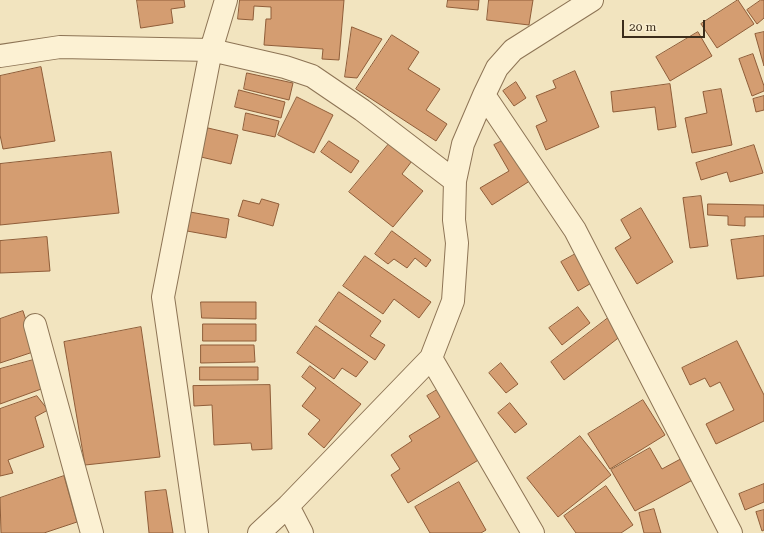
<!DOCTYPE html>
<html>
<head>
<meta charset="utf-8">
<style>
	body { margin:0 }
	#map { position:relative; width:764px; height:533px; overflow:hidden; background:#f2e4bf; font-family:"Roboto Serif",serif }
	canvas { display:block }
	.scale { position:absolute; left:622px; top:20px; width:83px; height:18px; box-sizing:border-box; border:2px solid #3b2c1b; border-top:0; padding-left:5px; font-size:12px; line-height:14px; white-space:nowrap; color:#3b2c1b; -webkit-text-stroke:3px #f9eed0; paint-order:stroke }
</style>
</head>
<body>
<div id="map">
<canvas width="764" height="533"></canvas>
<div class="scale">20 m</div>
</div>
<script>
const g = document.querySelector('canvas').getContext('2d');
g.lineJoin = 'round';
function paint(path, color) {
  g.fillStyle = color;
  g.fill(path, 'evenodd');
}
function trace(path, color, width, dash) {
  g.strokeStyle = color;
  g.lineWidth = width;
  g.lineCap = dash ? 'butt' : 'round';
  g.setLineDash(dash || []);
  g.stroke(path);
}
const building = new Path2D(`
	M 137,0 L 184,0 L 185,7 L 171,9 L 173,23 L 141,28 Z
	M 240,0 L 344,0 L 339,60 L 322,59 L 323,49 L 264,45 L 266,19 L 271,19 L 271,7 L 254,6 L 253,20 L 238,19 Z
	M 448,0 L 479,0 L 478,10 L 447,7 Z
	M 489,0 L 533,0 L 529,25 L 487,20 Z
	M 738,0 L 754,24 L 717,48 L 701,24 Z
	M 761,0 L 764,0 L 764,18 L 757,24 L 747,10 Z
	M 352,27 L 382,39 L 357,78 L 345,77 Z
	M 698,32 L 712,56 L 670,81 L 656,57 Z
	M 764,32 L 764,66 L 755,34 Z
	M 392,35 L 419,52 L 408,69 L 440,89 L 426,110 L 447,124 L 436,141 L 356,89 Z
	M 753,54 L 764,86 L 764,91 L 752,96 L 739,59 Z
	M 41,67 L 55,141 L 3,149 L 0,135 L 0,76 Z
	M 575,71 L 599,127 L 546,150 L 536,126 L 547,121 L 536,96 L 556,88 L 553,81 Z
	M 247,73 L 293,83 L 289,100 L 244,89 Z
	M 516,82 L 526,98 L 514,106 L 503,91 Z
	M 670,84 L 676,127 L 658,130 L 655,107 L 613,112 L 611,92 Z
	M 721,89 L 732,145 L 692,153 L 685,118 L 707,113 L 703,92 Z
	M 239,90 L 285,102 L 281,118 L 235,107 Z
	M 764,96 L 764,110 L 756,112 L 753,99 Z
	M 297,97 L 333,115 L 314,153 L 278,135 Z
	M 246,113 L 279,121 L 275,137 L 243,130 Z
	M 208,128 L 238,135 L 231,164 L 201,157 Z
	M 510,137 L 536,177 L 492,205 L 480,188 L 509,171 L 494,145 Z
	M 393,139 L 415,157 L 402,174 L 423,191 L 393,227 L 349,192 Z
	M 329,141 L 359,161 L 351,173 L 321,152 Z
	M 754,145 L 763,173 L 730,182 L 727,172 L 701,180 L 696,163 Z
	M 111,152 L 119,213 L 0,225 L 0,164 Z
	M 701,196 L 708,246 L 690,248 L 683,198 Z
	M 262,199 L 279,204 L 273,226 L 238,216 L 243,200 L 259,204 Z
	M 708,204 L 764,205 L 764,217 L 745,217 L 745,226 L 728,225 L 728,216 L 708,215 Z
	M 641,208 L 673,262 L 637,284 L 615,248 L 631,238 L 621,220 Z
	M 190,212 L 229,219 L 226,238 L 187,231 Z
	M 392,231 L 431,260 L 426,267 L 415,258 L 407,268 L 394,259 L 388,264 L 375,254 Z
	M 764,236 L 764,276 L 737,279 L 731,240 Z
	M 47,237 L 50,271 L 0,273 L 0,241 Z
	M 581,251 L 598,279 L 578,291 L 561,262 Z
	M 365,256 L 431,302 L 419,318 L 394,299 L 383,314 L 343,286 Z
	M 339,292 L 381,321 L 370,336 L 385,345 L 375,360 L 319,321 Z
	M 201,302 L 256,302 L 256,319 L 202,318 Z
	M 578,307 L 590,323 L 562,345 L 549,328 Z
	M 23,311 L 36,351 L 0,363 L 0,319 Z
	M 612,315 L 626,332 L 564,380 L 551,362 Z
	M 203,324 L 256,324 L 256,341 L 203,341 Z
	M 316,326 L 368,362 L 356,377 L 342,368 L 334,379 L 297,353 Z
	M 141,327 L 160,457 L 85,465 L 64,342 Z
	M 737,341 L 764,395 L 764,421 L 716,444 L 706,424 L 734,410 L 720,382 L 710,387 L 705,378 L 690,385 L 682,368 Z
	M 201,345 L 254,345 L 255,362 L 201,363 Z
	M 37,359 L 44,388 L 0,404 L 0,369 Z
	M 501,363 L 518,384 L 506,393 L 489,373 Z
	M 310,366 L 361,404 L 324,448 L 308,434 L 320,420 L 302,406 L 316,388 L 302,377 Z
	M 200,367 L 258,367 L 258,380 L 200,380 Z
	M 270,385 L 272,449 L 252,450 L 251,443 L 214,445 L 212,405 L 194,406 L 193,386 Z
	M 437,390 L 480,459 L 408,503 L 391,475 L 400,469 L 391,455 L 412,441 L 409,436 L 440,417 L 427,396 Z
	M 37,396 L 48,410 L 35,417 L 44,447 L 8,460 L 13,473 L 0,476 L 0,409 Z
	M 643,400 L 665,435 L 610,469 L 588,434 Z
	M 510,403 L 527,424 L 515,433 L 498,413 Z
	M 580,436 L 611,475 L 558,517 L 527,478 Z
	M 650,448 L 662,469 L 688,455 L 700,476 L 635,511 L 611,470 Z
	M 64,476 L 77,522 L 44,533 L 1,533 L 0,498 Z
	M 459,482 L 486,530 L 481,533 L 430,533 L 415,507 Z
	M 764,484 L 764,502 L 745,510 L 739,494 Z
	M 606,486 L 633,525 L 621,533 L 576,533 L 564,516 Z
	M 166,490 L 173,533 L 149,533 L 145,492 Z
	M 654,509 L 661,533 L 644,533 L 639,513 Z
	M 764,510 L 764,530 L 762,531 L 756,512 Z`);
const minor = new Path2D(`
	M 0,56 L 60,47 L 211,50 L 285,67 L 312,76 L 362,110 L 455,181
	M 484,95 L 575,230 L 731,533
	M 35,325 L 92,533
	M 431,358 L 533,533
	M 288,506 L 302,533
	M 197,533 L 163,297 L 211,50 L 226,0
	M 259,533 L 288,506 L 431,358 L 453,301 L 457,243 L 454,220 L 455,181 L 463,144 L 484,95 L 497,68 L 513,50 L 592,0`);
paint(building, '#d49d71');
trace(building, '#8f5d39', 1);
trace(minor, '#8d7455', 24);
trace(minor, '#fcf1d3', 22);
</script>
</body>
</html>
